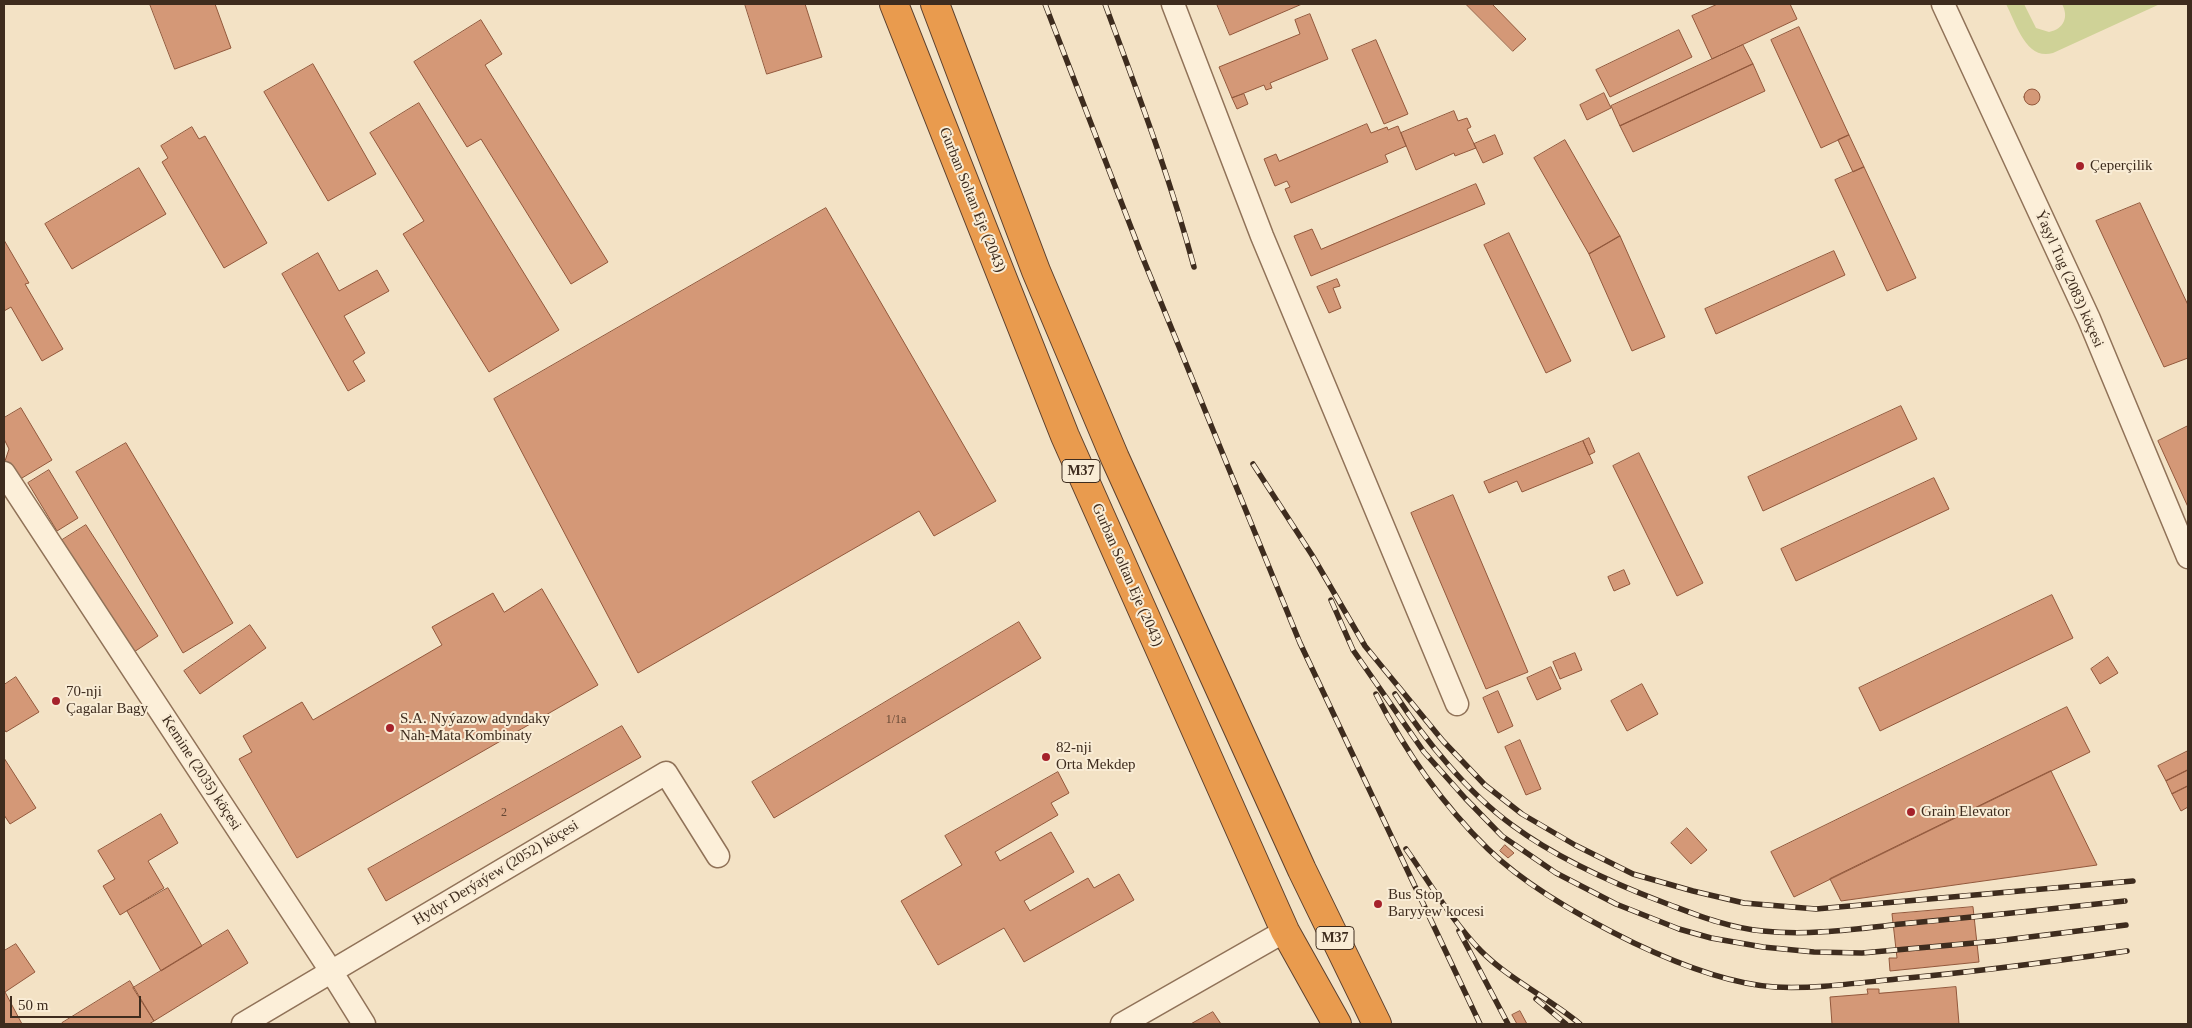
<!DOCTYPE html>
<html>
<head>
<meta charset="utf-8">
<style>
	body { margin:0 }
	#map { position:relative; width:2192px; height:1028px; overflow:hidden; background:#f3e2c5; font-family:Georgia,serif }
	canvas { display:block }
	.frame { position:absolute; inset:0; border:5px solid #3e2c1e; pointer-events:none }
	.scale { position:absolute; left:10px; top:996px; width:131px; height:22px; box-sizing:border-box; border:2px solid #3e2c1e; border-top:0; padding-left:6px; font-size:15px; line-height:18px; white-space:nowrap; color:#3e2c1e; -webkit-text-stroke:4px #f9ecd5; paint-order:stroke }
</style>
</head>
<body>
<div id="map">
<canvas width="2192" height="1028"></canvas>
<div class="frame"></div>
<div class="scale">50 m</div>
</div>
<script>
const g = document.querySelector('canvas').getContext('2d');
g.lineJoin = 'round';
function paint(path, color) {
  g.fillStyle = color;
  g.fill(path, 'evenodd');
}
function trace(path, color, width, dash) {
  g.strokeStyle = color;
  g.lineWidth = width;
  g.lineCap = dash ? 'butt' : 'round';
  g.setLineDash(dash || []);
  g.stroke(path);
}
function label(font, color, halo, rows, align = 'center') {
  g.font = font + ' Georgia,serif';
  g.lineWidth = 4;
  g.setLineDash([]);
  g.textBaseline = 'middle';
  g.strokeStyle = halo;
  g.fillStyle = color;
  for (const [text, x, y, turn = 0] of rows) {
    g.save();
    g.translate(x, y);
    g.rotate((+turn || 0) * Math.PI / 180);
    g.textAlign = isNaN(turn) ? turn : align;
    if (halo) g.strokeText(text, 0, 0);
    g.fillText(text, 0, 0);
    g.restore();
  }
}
const green = new Path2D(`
	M 2006,4 L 2024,4 L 2036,28 L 2049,32 C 2064,29 2069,17 2062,4 L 2160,4 L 2053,53 C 2026,61 2016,23 2006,4 Z`);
const building = new Path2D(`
	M 150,4 L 215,4 L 231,48 L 175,69 Z
	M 745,4 L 805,4 L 822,57 L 767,74 Z
	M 1217,4 L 1302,4 L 1230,35 Z
	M 1466,4 L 1492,4 L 1526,39 L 1513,51 Z
	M 1718,4 L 1790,4 L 1797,19 L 1712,59 L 1692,16 Z
	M 1310,14 L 1328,59 L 1270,83 L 1272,88 L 1266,90 L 1264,85 L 1232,98 L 1219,67 L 1300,34 L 1295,20 Z
	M 481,20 L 502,54 L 485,65 L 608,262 L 571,284 L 481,139 L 467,147 L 414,62 Z
	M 1799,27 L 1849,135 L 1821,148 L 1771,40 Z
	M 1679,30 L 1692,57 L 1610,97 L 1596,70 Z
	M 1376,40 L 1408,114 L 1384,124 L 1352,50 Z
	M 1743,45 L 1753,64 L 1620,126 L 1611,106 Z
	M 313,64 L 376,174 L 328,201 L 264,92 Z
	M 1753,64 L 1765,91 L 1633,152 L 1620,126 Z
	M2024 97a8 8 0 1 1 16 0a8 8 0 1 1-16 0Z
	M 1604,93 L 1611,108 L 1587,120 L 1580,105 Z
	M 1244,94 L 1248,104 L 1237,109 L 1232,98 Z
	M 419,103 L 559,330 L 489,372 L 403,234 L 424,221 L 370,133 Z
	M 1454,111 L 1458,121 L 1467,118 L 1471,127 L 1467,129 L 1476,148 L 1455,156 L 1454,153 L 1416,170 L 1401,133 Z
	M 1367,124 L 1371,133 L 1387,127 L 1388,130 L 1398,126 L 1406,146 L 1385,155 L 1388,162 L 1291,203 L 1285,189 L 1290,187 L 1287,181 L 1275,186 L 1264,159 L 1276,154 L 1279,161 Z
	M 192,127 L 199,139 L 205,136 L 267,243 L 224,268 L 162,162 L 168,158 L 161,146 Z
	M 1495,135 L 1503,154 L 1483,163 L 1474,144 Z
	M 1849,135 L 1864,167 L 1853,172 L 1838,140 Z
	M 1565,140 L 1620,236 L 1589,254 L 1534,158 Z
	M 1864,167 L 1916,278 L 1887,291 L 1835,180 Z
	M 139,168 L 166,214 L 72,269 L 45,224 Z
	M 1476,184 L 1485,204 L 1311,276 L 1294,236 L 1312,229 L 1321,249 Z
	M 2140,203 L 2188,305 L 2188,358 L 2164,367 L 2096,221 Z
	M 826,208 L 996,501 L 934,536 L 919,511 L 638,673 L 494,399 Z
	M 1509,233 L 1571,361 L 1546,373 L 1484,245 Z
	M 1620,236 L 1665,337 L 1632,351 L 1589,254 Z
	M 4,240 L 29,283 L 25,284 L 63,349 L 42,361 L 11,307 L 4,311 Z
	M 1834,251 L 1845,275 L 1716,334 L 1705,309 Z
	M 318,253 L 339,291 L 377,270 L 389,291 L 344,316 L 365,353 L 353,361 L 365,381 L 348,391 L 282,274 Z
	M 1337,279 L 1340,286 L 1333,288 L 1341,308 L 1329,313 L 1317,287 Z
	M 1901,406 L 1917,439 L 1763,511 L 1748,477 Z
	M 21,408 L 52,460 L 17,481 L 5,461 L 9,449 L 4,439 L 4,418 Z
	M 2188,426 L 2188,507 L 2158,441 Z
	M 1589,438 L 1595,452 L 1589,455 L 1583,441 Z
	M 1583,441 L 1593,463 L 1522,492 L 1517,481 L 1489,493 L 1484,482 Z
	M 126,443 L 233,623 L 183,653 L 76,472 Z
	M 1639,453 L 1703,583 L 1677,596 L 1613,466 Z
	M 49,470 L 78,518 L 57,531 L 28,483 Z
	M 1934,478 L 1949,509 L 1796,581 L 1781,549 Z
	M 1453,495 L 1528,672 L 1486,689 L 1411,513 Z
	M 86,525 L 158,636 L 131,654 L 59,542 Z
	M 1624,570 L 1630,584 L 1614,591 L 1608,577 Z
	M 542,589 L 598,685 L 297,858 L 239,759 L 252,752 L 243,736 L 302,702 L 313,720 L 442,645 L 432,627 L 493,593 L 504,612 Z
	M 2052,595 L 2073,638 L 1880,731 L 1859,688 Z
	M 1019,622 L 1041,658 L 774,818 L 752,782 Z
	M 250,625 L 266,648 L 200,694 L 184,671 Z
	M 1575,653 L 1582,670 L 1560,679 L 1553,662 Z
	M 2108,657 L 2118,673 L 2100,684 L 2091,669 Z
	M 1551,667 L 1561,689 L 1537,700 L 1527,678 Z
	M 16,677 L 39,712 L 6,732 L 4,729 L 4,685 Z
	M 1642,684 L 1658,714 L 1627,731 L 1611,701 Z
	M 1498,691 L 1513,726 L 1498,733 L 1483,698 Z
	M 2067,707 L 2090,752 L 1794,897 L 1771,852 Z
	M 622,726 L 641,757 L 386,901 L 368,869 Z
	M 1520,740 L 1541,789 L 1526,795 L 1505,747 Z
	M 2188,751 L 2188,770 L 2166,781 L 2158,766 Z
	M 4,758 L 36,808 L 10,824 L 4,815 Z
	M 2188,770 L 2188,786 L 2172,794 L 2166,781 Z
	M 2051,771 L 2097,865 L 1841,901 L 1830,879 Z
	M 1058,772 L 1069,793 L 1051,803 L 1058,815 L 995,852 L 1000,861 L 1051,832 L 1074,872 L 1024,901 L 1030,911 L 1088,878 L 1094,888 L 1119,874 L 1134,900 L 1024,962 L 1004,928 L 938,965 L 901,901 L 962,865 L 945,836 Z
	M 2188,786 L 2188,807 L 2181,811 L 2172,794 Z
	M 161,814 L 178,843 L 148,861 L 164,888 L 120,915 L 103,886 L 115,879 L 98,851 Z
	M 1687,828 L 1707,850 L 1691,864 L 1671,843 Z
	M 1505,845 L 1514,853 L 1508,858 L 1500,851 Z
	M 168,888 L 202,946 L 161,971 L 127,911 Z
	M 1973,907 L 1979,962 L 1890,971 L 1889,958 L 1897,958 L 1892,914 Z
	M 228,930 L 248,963 L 154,1021 L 133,988 Z
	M 16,944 L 35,972 L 5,992 L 22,1024 L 4,1024 L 4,951 Z
	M 130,981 L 154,1021 L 149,1024 L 62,1024 L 62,1023 Z
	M 1956,987 L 1959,1024 L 1832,1024 L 1830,997 L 1868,994 L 1867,989 L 1879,989 L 1879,993 Z
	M 1520,1011 L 1527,1024 L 1517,1024 L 1512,1015 Z
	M 1213,1012 L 1221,1024 L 1191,1024 Z`);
const minor = new Path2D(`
	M 1173,4 L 1262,236 L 1457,704
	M 1943,4 L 2089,319 L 2188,557
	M 4,473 L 331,971 L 364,1024
	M 243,1024 L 666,773 L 718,856
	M 1122,1024 L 1285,931`);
const highway = new Path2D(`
	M 894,4 L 1065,436 L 1285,931 L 1337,1024
	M 935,4 L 1036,271 L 1115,458 L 1302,870 L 1377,1024`);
const rail = new Path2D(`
	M 1045,4 L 1142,256 L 1300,643 L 1480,1024
	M 1105,4 C 1137,91 1170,177 1194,267
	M 1253,464 L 1312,555 L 1365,646 L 1443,741 L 1485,785 L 1522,814 L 1575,845 L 1633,874 L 1693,891 L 1744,903 L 1816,909 L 2133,881
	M 1331,600 L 1353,650 L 1424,752 L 1465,798 L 1502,836 L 1556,873 L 1616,904 L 1679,929 L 1711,938 L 1763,947 L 1814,952 L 1862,953 L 1997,941 L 2126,925
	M 1376,694 C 1405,751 1442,804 1488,849 C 1527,887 1585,919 1634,943 C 1676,963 1728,984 1775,987 C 1815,989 1857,983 1897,979 C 1974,972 2050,962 2127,951
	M 1395,694 C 1425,740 1468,793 1512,825 C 1558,859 1612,883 1665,903 C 1697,915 1728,928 1763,931 C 1808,936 1856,929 1901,924 C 1976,917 2050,909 2125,901
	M 1406,849 C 1430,883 1452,921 1481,951 C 1510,980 1549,998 1580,1024
	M 1459,931 L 1508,1024
	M 1536,999 L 1566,1024`);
const markers = [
	[2080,166,5,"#a5222b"],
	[56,701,5,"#a5222b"],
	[390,728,5,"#a5222b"],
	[1046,757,5,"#a5222b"],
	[1911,812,5,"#a5222b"],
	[1378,904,5,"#a5222b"]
];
const numberNames = [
	["1/1а",896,720],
	["2",504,813]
];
const shields = [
	[1081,471,38],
	[1335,938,38]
];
const shieldNames = [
	["M37",1081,471],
	["M37",1335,938]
];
const poiNames = [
	["Çeperçilik",2090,166],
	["70-nji",66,692],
	["Çagalar Bagy",66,709],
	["S.A. Nyýazow adyndaky",400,719],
	["Nah-Mata Kombinaty",400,736],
	["82-nji",1056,748],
	["Orta Mekdep",1056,765],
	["Grain Elevator",1921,812],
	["Bus Stop",1388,895],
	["Baryyew kocesi",1388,912]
];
const streetNames = [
	["Gurban Soltan Eje (2043)",972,200,68],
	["Ýaşyl Tug (2083) köçesi",2069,279,66],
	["Gurban Soltan Eje (2043)",1127,575,66],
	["Kemine (2035) köçesi",201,773,57],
	["Hydyr Derýaýew (2052) köçesi",496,873,-31]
];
paint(green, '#cfd297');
paint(building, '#d49877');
trace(building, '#92583c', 1);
trace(minor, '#907258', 25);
trace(highway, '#5d402d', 30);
trace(minor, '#fcefd9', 22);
trace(highway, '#e99b4e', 28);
trace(rail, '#3e2c1e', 5.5);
trace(rail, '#f9ecd5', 4, [11]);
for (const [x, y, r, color] of markers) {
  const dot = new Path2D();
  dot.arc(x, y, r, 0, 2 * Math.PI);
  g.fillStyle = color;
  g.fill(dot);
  trace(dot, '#f9ecd5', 2);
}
label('12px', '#644734', null, numberNames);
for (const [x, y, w] of shields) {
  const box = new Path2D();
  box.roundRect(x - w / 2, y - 11.5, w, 23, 4);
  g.fillStyle = '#f9ecd5';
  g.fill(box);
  trace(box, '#3e2c1e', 1);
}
label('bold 14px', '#3e2c1e', null, shieldNames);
label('15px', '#3e2c1e', '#f9ecd5', poiNames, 'left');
label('15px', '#3e2c1e', '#f9ecd5', streetNames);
</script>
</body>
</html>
